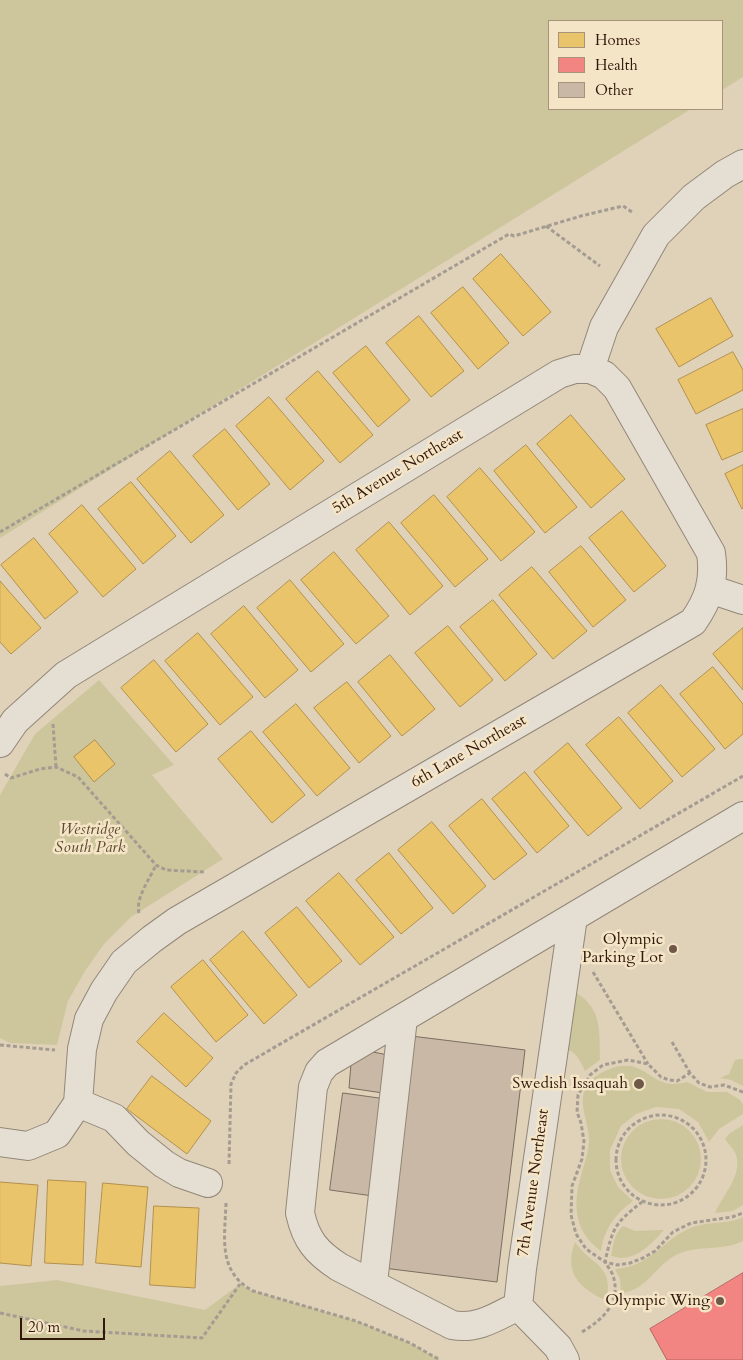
<!DOCTYPE html>
<html>
<head>
<meta charset="utf-8">
<style>
	body { margin:0 }
	#map { position:relative; width:743px; height:1360px; overflow:hidden; background:#e0d2b9; font-family:Cardo,serif }
	canvas { display:block }
	.legend { position:absolute; left:548px; top:20px; width:175px; height:90px; box-sizing:border-box; background:#f5e5c7; border:1px solid #a7937c; margin:0; padding:6px 9px; list-style:none; font-size:15px; color:#32170b }
	.legend li { display:flex; align-items:center; gap:10px; height:25px }
	.legend b { width:25px; border:1px solid #a7937c }
	.scale { position:absolute; left:20px; top:1318px; width:85px; height:22px; box-sizing:border-box; border:2px solid #32170b; border-top:0; padding-left:6px; font-size:15px; line-height:18px; white-space:nowrap; color:#32170b; -webkit-text-stroke:4px #f5e5c7; paint-order:stroke }
</style>
</head>
<body>
<div id="map">
<canvas width="743" height="1360"></canvas>
<ul class="legend">
<li><b style="height:14px;background:#e9c46a"></b>Homes</li>
<li><b style="height:14px;background:#f28482"></b>Health</li>
<li><b style="height:14px;background:#c9b8a5"></b>Other</li>
</ul>
<div class="scale">20 m</div>
</div>
<script>
const g = document.querySelector('canvas').getContext('2d');
g.lineJoin = 'round';
function paint(path, color) {
  g.fillStyle = color;
  g.fill(path, 'evenodd');
}
function trace(path, color, width, dash) {
  g.strokeStyle = color;
  g.lineWidth = width;
  g.lineCap = dash ? 'butt' : 'round';
  g.setLineDash(dash || []);
  g.stroke(path);
}
function label(font, color, halo, rows, align = 'center') {
  g.font = font + ' Cardo,serif';
  g.lineWidth = 5;
  g.setLineDash([]);
  g.textBaseline = 'middle';
  g.strokeStyle = halo;
  g.fillStyle = color;
  for (const [text, x, y, turn = 0] of rows) {
    g.save();
    g.translate(x, y);
    g.rotate((+turn || 0) * Math.PI / 180);
    g.textAlign = isNaN(turn) ? turn : align;
    if (halo) g.strokeText(text, 0, 0);
    g.fillText(text, 0, 0);
    g.restore();
  }
}
const green = new Path2D(`
	M 0,0 L 743,0 L 743,77 L 722,90 L 722,21 L 549,21 L 549,109 L 691,109 L 0,538 Z
	M 99,680 L 174,765 L 152,775 L 223,859 L 131,917 L 104,944 L 85,971 L 68,1001 L 57,1045 L 10,1043 L 0,1038 L 0,795 L 35,734 Z
	M 575,992 C 603,1009 599,1031 600,1060 L 585,1071 C 580,1061 578,1054 567,1049 Z
	M 739,1059 L 743,1059 L 743,1086 L 731,1080 L 720,1078 L 729,1074 L 735,1060 Z
	M 619,1066 C 624,1066 630,1065 635,1067 C 657,1076 660,1089 687,1082 L 707,1092 L 727,1092 L 740,1100 L 743,1104 L 743,1114 L 719,1129 L 709,1142 L 698,1122 L 679,1109 L 656,1107 L 636,1114 L 621,1126 L 610,1150 L 610,1170 L 618,1187 L 633,1201 C 615,1214 604,1229 601,1251 C 575,1233 572,1205 581,1176 C 584,1164 588,1154 589,1142 C 590,1125 578,1106 585,1089 C 591,1076 607,1069 619,1066 Z
	M621 1159a40 40 0 1 1 80 0a40 40 0 1 1-80 0Z
	M 743,1125 L 743,1205 L 733,1211 L 715,1213 C 722,1196 743,1175 736,1155 C 734,1149 728,1144 725,1139 L 729,1134 Z
	M 743,1217 L 743,1241 C 724,1251 698,1245 678,1254 C 656,1264 647,1291 621,1293 L 620,1279 L 615,1269 C 654,1266 661,1239 693,1227 C 710,1221 727,1225 743,1217 Z
	M 623,1226 L 635,1231 L 664,1230 C 654,1241 643,1254 628,1257 C 623,1259 616,1257 611,1256 C 613,1246 614,1233 623,1226 Z
	M 575,1242 C 592,1267 613,1262 607,1301 C 580,1289 563,1273 575,1242 Z
	M 57,1280 L 205,1310 L 240,1284 L 253,1291 L 356,1321 L 410,1343 L 440,1360 L 0,1360 L 0,1286 Z`);
const homes = new Path2D(`
	M 501,254 L 551,312 L 523,336 L 473,279 Z
	M 463,287 L 509,343 L 478,369 L 431,313 Z
	M 711,298 L 733,336 L 679,367 L 656,329 Z
	M 419,316 L 464,371 L 431,397 L 386,343 Z
	M 366,346 L 410,400 L 378,427 L 333,373 Z
	M 733,352 L 743,370 L 743,390 L 696,414 L 678,380 Z
	M 318,371 L 373,435 L 340,463 L 286,399 Z
	M 269,397 L 324,461 L 290,490 L 236,426 Z
	M 743,409 L 743,451 L 722,460 L 706,425 Z
	M 571,415 L 625,479 L 591,508 L 537,444 Z
	M 225,429 L 270,484 L 238,510 L 193,456 Z
	M 526,445 L 577,507 L 545,533 L 494,471 Z
	M 170,451 L 224,515 L 191,543 L 137,479 Z
	M 743,465 L 743,508 L 742,509 L 725,474 Z
	M 480,468 L 535,532 L 501,561 L 447,497 Z
	M 131,482 L 176,536 L 143,564 L 98,509 Z
	M 434,495 L 488,559 L 455,587 L 401,523 Z
	M 82,505 L 136,569 L 103,597 L 49,534 Z
	M 622,511 L 666,566 L 634,592 L 589,538 Z
	M 389,522 L 443,586 L 410,615 L 356,550 Z
	M 34,538 L 78,592 L 45,619 L 1,565 Z
	M 581,546 L 626,600 L 593,627 L 549,572 Z
	M 334,552 L 389,616 L 356,644 L 301,580 Z
	M 532,567 L 587,631 L 553,659 L 499,595 Z
	M 290,580 L 344,644 L 311,672 L 257,608 Z
	M 0,581 L 41,628 L 11,654 L 0,642 Z
	M 493,600 L 537,654 L 505,681 L 460,627 Z
	M 244,606 L 298,670 L 265,698 L 211,634 Z
	M 448,626 L 493,680 L 460,707 L 415,653 Z
	M 743,628 L 743,690 L 713,654 Z
	M 198,633 L 253,697 L 220,725 L 165,661 Z
	M 390,655 L 435,709 L 402,736 L 358,682 Z
	M 154,660 L 208,724 L 176,752 L 121,688 Z
	M 713,667 L 743,704 L 743,734 L 725,749 L 680,694 Z
	M 347,682 L 391,736 L 359,763 L 314,708 Z
	M 661,685 L 715,749 L 682,777 L 628,713 Z
	M 296,704 L 350,768 L 317,796 L 263,732 Z
	M 619,717 L 673,781 L 640,809 L 586,745 Z
	M 251,731 L 305,795 L 272,823 L 218,759 Z
	M 95,740 L 115,764 L 94,782 L 74,757 Z
	M 568,743 L 622,808 L 588,836 L 534,772 Z
	M 525,772 L 569,826 L 537,853 L 492,799 Z
	M 482,799 L 527,854 L 494,880 L 449,826 Z
	M 432,822 L 486,886 L 453,914 L 398,850 Z
	M 389,853 L 433,908 L 401,934 L 356,880 Z
	M 339,873 L 394,937 L 360,965 L 306,901 Z
	M 297,907 L 342,961 L 309,988 L 265,933 Z
	M 243,931 L 297,995 L 264,1024 L 210,960 Z
	M 203,960 L 248,1015 L 216,1042 L 171,987 Z
	M 164,1013 L 213,1058 L 186,1087 L 137,1042 Z
	M 152,1076 L 211,1121 L 187,1154 L 127,1109 Z
	M 48,1180 L 86,1182 L 83,1265 L 45,1263 Z
	M 0,1182 L 38,1185 L 31,1266 L 0,1263 Z
	M 103,1183 L 148,1187 L 141,1267 L 96,1263 Z
	M 154,1206 L 199,1208 L 195,1288 L 150,1285 Z`);
const health = new Path2D(`
	M 743,1273 L 743,1360 L 667,1360 L 650,1329 Z`);
const building = new Path2D(`
	M 411,1036 L 525,1050 L 497,1282 L 383,1268 Z
	M 373,1052 L 388,1055 L 383,1093 L 349,1088 L 351,1064 Z
	M 343,1093 L 386,1099 L 373,1196 L 330,1190 Z`);
const path = new Path2D(`
	M 546,226 L 600,266
	M 0,532 L 509,234 L 514,236 L 581,216 L 623,206 L 632,212
	M 53,724 L 56,767
	M 5,774 L 11,778 L 40,769 L 56,767 L 78,777 L 156,865 L 166,870 L 204,872
	M 139,913 C 135,899 150,878 156,865
	M 593,972 L 648,1064
	M 672,1042 L 690,1073
	M 0,1045 L 55,1050
	M 743,1092 L 724,1085 L 710,1087 L 699,1083 L 690,1073 L 677,1081 L 669,1080 L 661,1077 L 648,1064 L 628,1060 L 603,1065 L 590,1075 L 578,1095 L 577,1112 L 581,1123 L 584,1141 L 582,1159 L 572,1186 L 571,1215 L 576,1234 L 586,1249 L 605,1262 L 617,1265 L 630,1263 L 643,1258 L 655,1251 L 673,1232 L 691,1223 L 732,1217 L 743,1213
	M616 1160a45 45 0 1 1 90 0a45 45 0 1 1-90 0Z
	M 229,1164 L 231,1084 L 236,1073 L 244,1065 L 743,776
	M 226,1203 C 225,1238 217,1271 253,1291 L 356,1321 L 410,1343 L 440,1360
	M 0,1313 L 84,1331 L 202,1338 L 240,1284
	M 582,1332 C 602,1320 620,1304 614,1279 C 613,1273 608,1267 605,1262 C 613,1227 614,1224 642,1202`);
const minor = new Path2D(`
	M 710,589 L 743,600
	M 0,743 L 15,721 L 66,675 L 559,374 L 575,369 L 590,369 L 604,327 L 656,235 L 694,197 L 725,174 L 743,164
	M 78,1103 L 114,1118 L 138,1143 L 164,1164 L 179,1173 L 208,1183
	M 0,1142 L 28,1146 L 57,1134 L 78,1103 L 82,1049 L 89,1019 L 104,991 L 124,962 L 152,939 L 177,921 L 693,622 C 709,599 715,581 711,553 L 617,388 L 604,375 L 590,369
	M 373,1283 L 403,1018
	M 518,1306 C 496,1317 477,1330 452,1325 L 339,1267 C 316,1252 306,1240 300,1213 L 313,1087 L 319,1072 L 327,1063 L 573,917
	M 565,1360 L 558,1347 L 518,1306 L 522,1269 L 573,917 L 743,816`);
const markers = [
	[673,949,5,"#6f5848"],
	[639,1084,6,"#6f5848"],
	[720,1301,5,"#6f5848"]
];
const streetNames = [
	["5th Avenue Northeast",398,472,-31],
	["6th Lane Northeast",469,752,-30],
	["7th Avenue Northeast",534,1183,-82]
];
const parkNames = [
	["Westridge",90,830],
	["South Park",90,848]
];
const poiNames = [
	["Olympic",663,940],
	["Parking Lot",663,958],
	["Swedish Issaquah",628,1084],
	["Olympic Wing",710,1301]
];
paint(green, '#cdc69c');
paint(homes, '#e9c46a');
trace(homes, '#b2904e', 1);
paint(health, '#f28482');
trace(health, '#b8635e', 1);
paint(building, '#c9b8a5');
trace(building, '#796e60', 1);
trace(minor, '#928778', 30);
trace(path, '#a49c91', 3, [4, 2.5]);
trace(minor, '#e5ded2', 28);
for (const [x, y, r, color] of markers) {
  const dot = new Path2D();
  dot.arc(x, y, r, 0, 2 * Math.PI);
  g.fillStyle = color;
  g.fill(dot);
  trace(dot, '#f5e5c7', 2);
}
label('16px', '#32170b', '#f5e5c7', streetNames);
label('italic 16px', '#5c4930', '#f5e5c7', parkNames);
label('16px', '#32170b', '#f5e5c7', poiNames, 'right');
</script>
</body>
</html>
